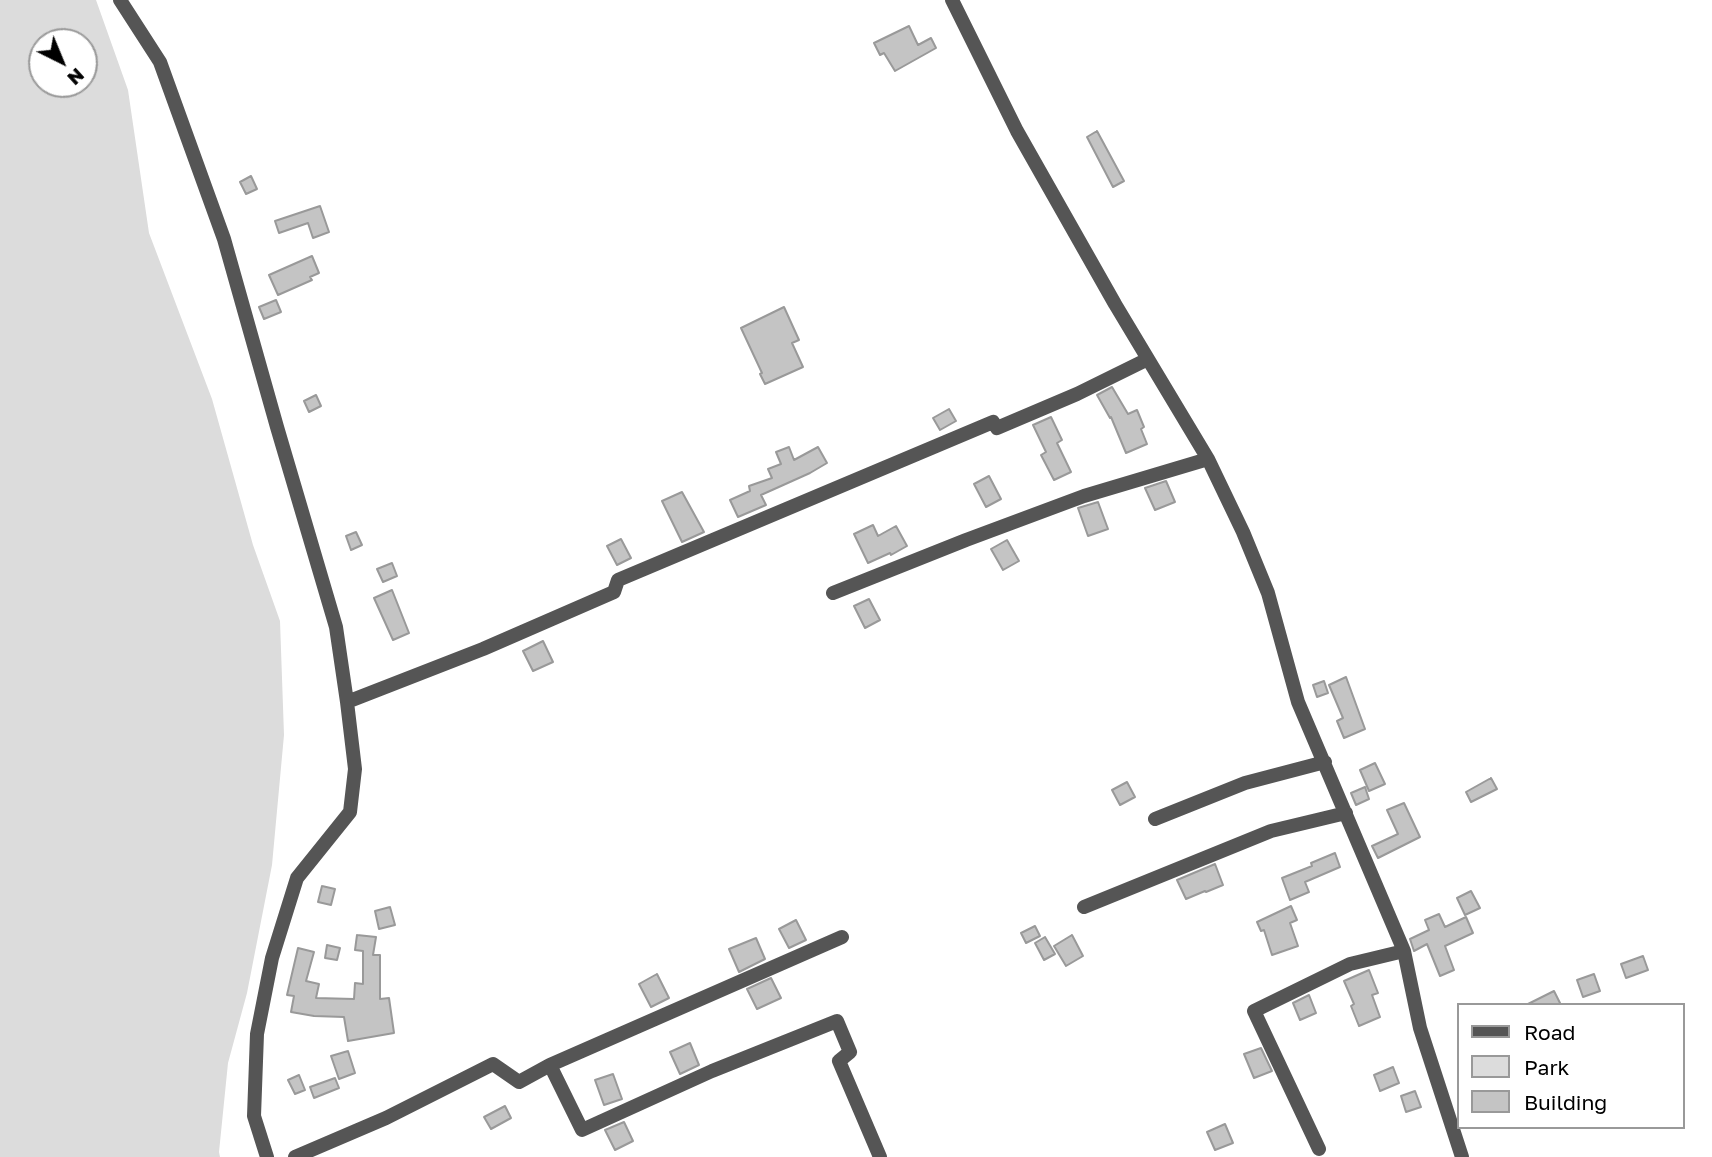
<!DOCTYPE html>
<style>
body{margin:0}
#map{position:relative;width:1712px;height:1157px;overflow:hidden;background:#fff;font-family:"Golos Text",sans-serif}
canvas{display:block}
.legend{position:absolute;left:1457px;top:1003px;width:228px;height:126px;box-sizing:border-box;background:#fff;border:2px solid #999;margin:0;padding:9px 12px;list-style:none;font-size:21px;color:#000}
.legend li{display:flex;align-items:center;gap:14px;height:35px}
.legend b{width:35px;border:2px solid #999}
.north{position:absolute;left:28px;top:28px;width:70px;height:70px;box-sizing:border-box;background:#fff;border:2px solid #999;border-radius:50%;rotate:137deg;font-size:19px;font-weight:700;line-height:28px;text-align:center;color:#000}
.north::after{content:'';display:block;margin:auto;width:24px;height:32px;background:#000;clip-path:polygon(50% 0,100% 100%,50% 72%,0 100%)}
</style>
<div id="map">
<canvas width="1712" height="1157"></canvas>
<ul class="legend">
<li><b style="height:9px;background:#555"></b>Road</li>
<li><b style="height:19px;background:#dcdcdc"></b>Park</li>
<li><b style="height:19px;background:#c4c4c4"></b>Building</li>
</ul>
<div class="north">N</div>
</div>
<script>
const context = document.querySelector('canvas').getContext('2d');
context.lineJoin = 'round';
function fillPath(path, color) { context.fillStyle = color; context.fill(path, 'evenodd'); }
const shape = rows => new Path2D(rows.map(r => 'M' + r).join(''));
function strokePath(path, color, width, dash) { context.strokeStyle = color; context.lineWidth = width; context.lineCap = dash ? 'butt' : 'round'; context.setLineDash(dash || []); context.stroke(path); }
fillPath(shape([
 [0,0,96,0,128,90,149,233,212,399,253,545,280,621,284,735,272,865,247,993,228,1063,219,1152,220,1157,0,1157],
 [42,42,84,42,84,84,42,84]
]), '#dcdcdc');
const building = shape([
 [909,26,918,45,931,38,936,48,895,71,884,53,880,55,874,43,909,26],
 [1097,131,1124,181,1113,187,1087,137,1097,131],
 [251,176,257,189,246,194,240,182,251,176],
 [320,206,329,232,313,238,308,223,279,233,275,221,320,206],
 [312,256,319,273,310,277,312,280,278,295,269,275,312,256],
 [276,300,281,312,264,319,259,307,276,300],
 [784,307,799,340,792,343,803,367,765,384,760,374,762,373,741,328,784,307],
 [1112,387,1128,414,1137,410,1144,427,1141,429,1147,444,1126,453,1111,417,1110,418,1097,395,1112,387],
 [316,395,321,406,309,412,304,401,316,395],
 [949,409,956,421,940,430,933,418,949,409],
 [1051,417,1062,440,1057,443,1071,472,1054,480,1041,455,1046,452,1033,425,1051,417],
 [789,447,794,460,818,447,827,463,810,473,761,495,766,505,738,517,730,500,750,491,749,486,772,478,768,469,781,464,776,452,789,447],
 [989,476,1001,499,986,507,974,484,989,476],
 [1166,481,1175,502,1155,510,1145,488,1166,481],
 [682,492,704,532,682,542,662,501,682,492],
 [1098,502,1108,529,1088,536,1078,508,1098,502],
 [873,525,878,536,896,526,907,546,891,555,890,553,868,563,854,534,873,525],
 [356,532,362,545,351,550,346,536,356,532],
 [621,539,631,558,617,565,607,546,621,539],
 [1007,540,1019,561,1003,570,991,549,1007,540],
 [392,563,397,576,383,582,377,569,392,563],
 [392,590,409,633,393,640,374,598,392,590],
 [869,599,880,620,865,628,854,606,869,599],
 [543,641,553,662,533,671,523,651,543,641],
 [1346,677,1365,729,1344,738,1337,721,1343,718,1329,685,1346,677],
 [1324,681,1328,693,1317,697,1313,685,1324,681],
 [1375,763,1385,784,1369,791,1360,770,1375,763],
 [1491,778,1497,789,1471,802,1466,792,1491,778],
 [1127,782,1135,797,1120,805,1112,790,1127,782],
 [1365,787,1369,799,1356,805,1351,793,1365,787],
 [1404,803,1420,837,1378,858,1372,846,1398,834,1387,810,1404,803],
 [1335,853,1340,867,1305,882,1309,892,1290,900,1282,878,1312,866,1311,863,1335,853],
 [1215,864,1223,885,1206,892,1205,891,1186,899,1177,880,1215,864],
 [322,886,335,889,331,905,318,902,322,886],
 [1471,891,1480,908,1465,915,1457,898,1471,891],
 [1291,906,1297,920,1290,923,1298,946,1272,955,1264,930,1261,931,1257,922,1291,906],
 [390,907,395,925,379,929,375,911,390,907],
 [1439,914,1445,927,1466,917,1473,933,1445,946,1454,970,1440,976,1427,944,1414,951,1410,939,1429,930,1425,920,1439,914],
 [796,920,806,940,789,948,779,929,796,920],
 [1035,926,1040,936,1026,943,1021,933,1035,926],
 [357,935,376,937,373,955,380,955,380,999,389,998,394,1033,348,1041,344,1017,314,1016,291,1012,294,996,287,995,298,948,314,952,306,981,319,984,316,998,354,999,355,983,363,984,363,951,355,950,357,935],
 [1072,935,1083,956,1066,966,1054,946,1072,935],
 [1045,937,1055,954,1044,960,1035,943,1045,937],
 [756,938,765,959,739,972,729,949,756,938],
 [327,945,340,948,337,960,325,958,327,945],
 [1643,956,1648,970,1626,978,1621,964,1643,956],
 [1369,970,1378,993,1372,995,1380,1017,1359,1026,1351,1006,1354,1004,1344,981,1369,970],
 [657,974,669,998,651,1007,639,984,657,974],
 [1594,974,1600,991,1583,997,1577,980,1594,974],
 [771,978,781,998,757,1009,747,989,771,978],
 [1554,991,1561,1005,1526,1005,1554,991],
 [1309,995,1316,1013,1300,1020,1293,1003,1309,995],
 [690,1043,699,1065,680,1074,670,1052,690,1043],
 [1261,1048,1272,1071,1254,1078,1244,1054,1261,1048],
 [348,1051,355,1073,339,1079,331,1056,348,1051],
 [1393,1067,1399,1083,1380,1091,1374,1075,1393,1067],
 [613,1074,622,1099,604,1105,595,1080,613,1074],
 [299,1075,305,1090,295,1094,288,1080,299,1075],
 [335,1078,339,1088,314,1098,310,1087,335,1078],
 [1415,1091,1421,1107,1406,1112,1401,1096,1415,1091],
 [505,1106,511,1118,491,1129,484,1117,505,1106],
 [624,1122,633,1141,615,1150,605,1130,624,1122],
 [1225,1124,1233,1143,1215,1150,1207,1132,1225,1124]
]);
fillPath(building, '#c4c4c4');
strokePath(building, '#999', 2);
strokePath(shape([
 [120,0,160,62,224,239,277,427,336,627,347,702,355,769,350,812,297,878,272,958,257,1034,254,1116,267,1157],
 [952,0,1017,131,1115,304,1208,459,1243,532,1268,593,1298,702,1404,951,1420,1028,1462,1157],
 [833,593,966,540,1084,496,1208,459],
 [347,702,483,649,614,592,618,580,993,422,997,428,1077,394,1148,359],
 [1155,819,1245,783,1325,762],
 [1084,907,1271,831,1346,813],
 [550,1065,582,1130,712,1071,837,1021,850,1052,839,1061,880,1157],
 [1319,1149,1254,1011,1350,964,1404,951],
 [295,1157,386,1118,493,1064,519,1082,550,1065,842,937]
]), '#555', 14);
</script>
